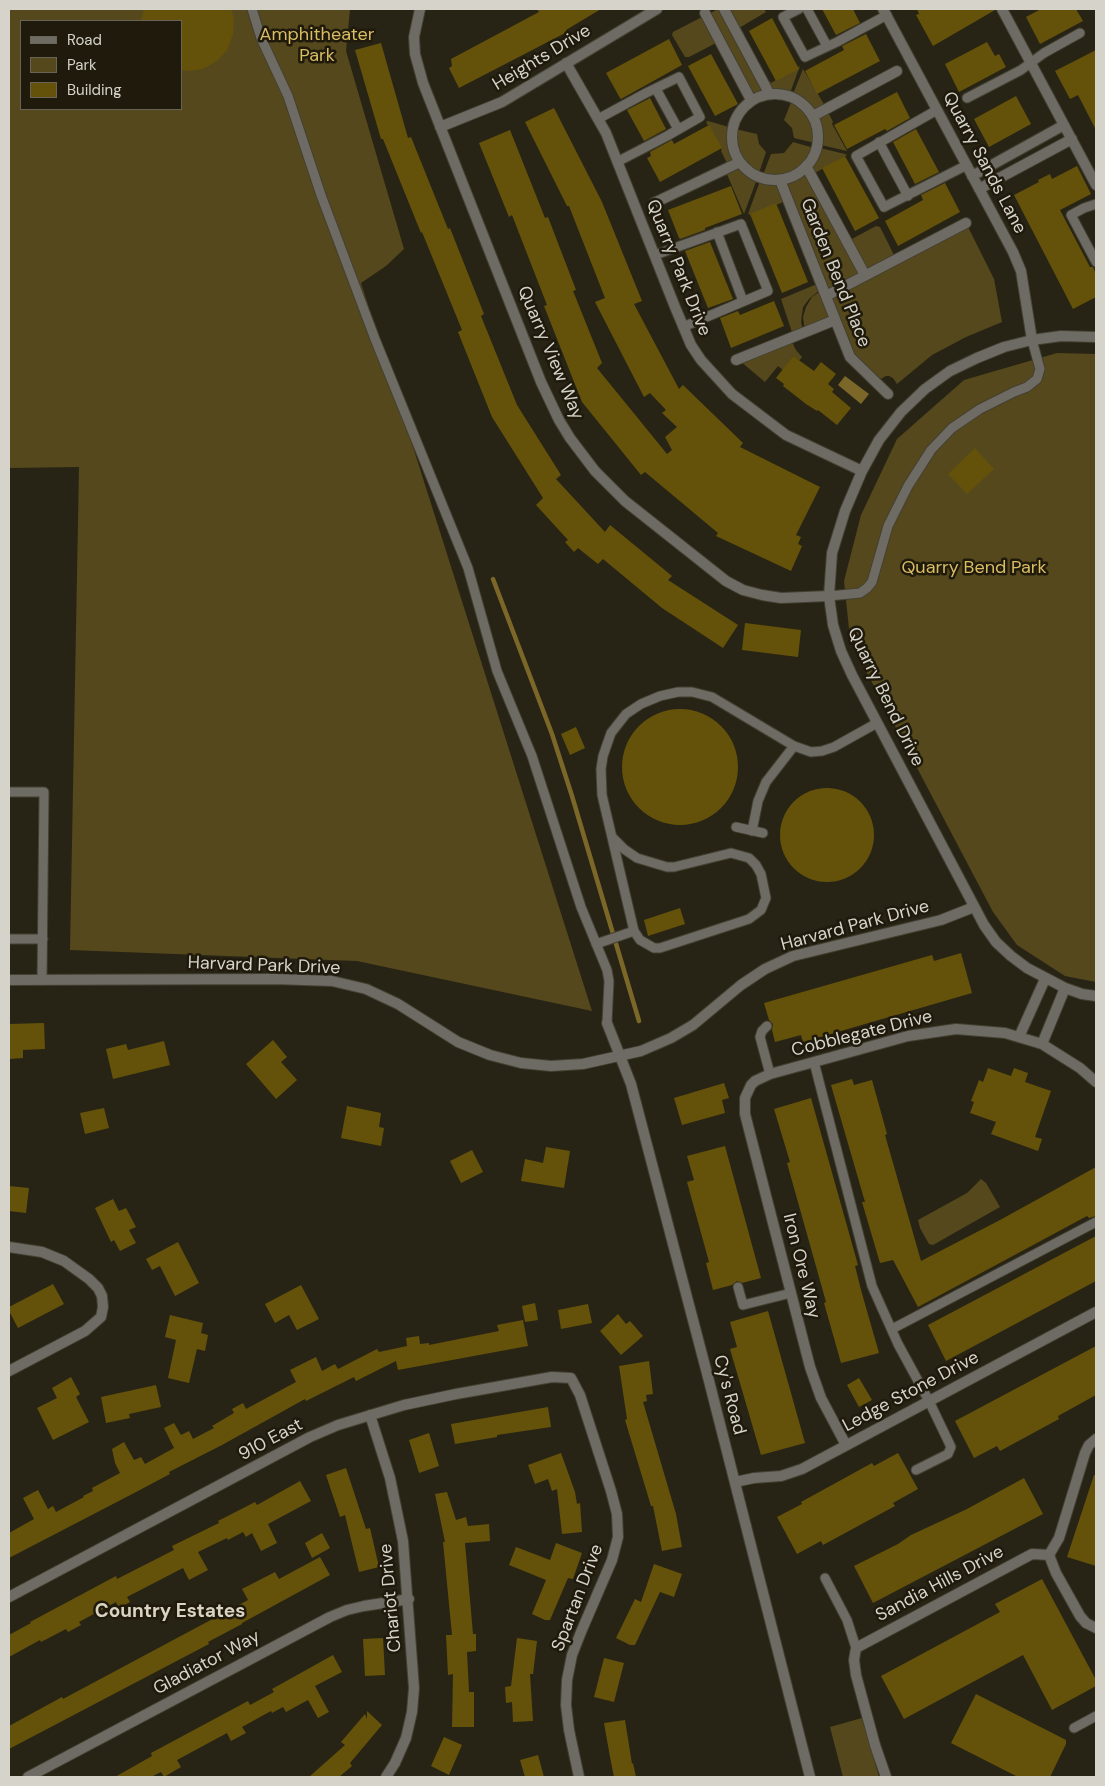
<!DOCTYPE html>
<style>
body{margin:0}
#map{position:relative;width:1105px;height:1786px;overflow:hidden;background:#282415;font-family:"DM Sans",sans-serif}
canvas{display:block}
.frame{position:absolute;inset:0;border:10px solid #d6d4ca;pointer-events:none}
.legend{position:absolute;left:20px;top:20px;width:162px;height:90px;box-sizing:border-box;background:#1f1a0c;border:1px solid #686458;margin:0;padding:6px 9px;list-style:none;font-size:15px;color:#d6d4ca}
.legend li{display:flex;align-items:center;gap:10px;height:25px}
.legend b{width:25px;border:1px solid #686458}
</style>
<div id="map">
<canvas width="1105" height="1786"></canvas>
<div class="frame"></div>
<ul class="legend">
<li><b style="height:6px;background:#6d6b64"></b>Road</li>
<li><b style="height:14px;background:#55481c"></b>Park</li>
<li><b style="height:14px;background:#64520a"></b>Building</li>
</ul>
</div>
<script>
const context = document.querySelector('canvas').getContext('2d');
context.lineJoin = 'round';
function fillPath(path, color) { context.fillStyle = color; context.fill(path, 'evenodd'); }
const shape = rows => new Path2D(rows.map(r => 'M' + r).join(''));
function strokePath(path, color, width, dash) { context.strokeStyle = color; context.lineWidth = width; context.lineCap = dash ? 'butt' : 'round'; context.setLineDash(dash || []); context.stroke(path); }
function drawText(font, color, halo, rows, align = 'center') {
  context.font = font + ' "DM Sans",sans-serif'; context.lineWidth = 5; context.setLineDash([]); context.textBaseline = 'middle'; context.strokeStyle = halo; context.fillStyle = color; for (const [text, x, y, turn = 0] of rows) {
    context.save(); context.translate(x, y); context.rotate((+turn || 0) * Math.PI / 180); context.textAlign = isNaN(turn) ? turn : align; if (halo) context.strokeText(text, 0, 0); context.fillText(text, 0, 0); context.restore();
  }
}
fillPath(shape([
 [9,9,350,9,346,51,404,249,386,266,361,283,592,1011,357,961,70,950,79,467,9,468],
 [21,21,181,21,181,109,21,109],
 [718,9,722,9,766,91,751,97,707,15],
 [726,9,764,9,766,12,739,28],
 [704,16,716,43,689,57,685,57,672,35,673,32],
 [800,66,790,93,779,90,769,91,766,84,770,81,771,83],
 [803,69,825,106,815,112,806,101,793,94],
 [792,100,806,110,810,117,814,125,815,143,794,138,792,128,784,120],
 [828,112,833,122,832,124,847,151,821,145,821,133,817,117],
 [708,121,729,127,729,146,736,161,728,165,721,151,722,150,706,122],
 [735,129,757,134,759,144,766,152,759,173,747,165,738,153,735,137],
 [793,142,814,148,806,162,801,168,786,175,771,177,763,175,771,154,784,153],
 [820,148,845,154,847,155,813,174,809,168,815,160],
 [739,166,747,174,757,179,744,214,726,172],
 [807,170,861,273,829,292,782,182,796,178],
 [760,181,779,183,786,201,751,215,748,214],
 [967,225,994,279,1002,322,966,337,932,355,897,384,893,378,889,376,886,376,877,381,855,361,831,295],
 [876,226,880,227,894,255,868,272,850,240],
 [817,284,821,289,809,299,803,307,801,322,803,331,792,332,781,299],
 [822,290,832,317,805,331,803,317,806,307,812,297],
 [791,340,796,350,802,357,799,361,793,356,783,370,778,366,765,382,740,361],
 [1057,353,1096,354,1096,982,1065,976,1017,945,993,912,857,654,849,629,844,581,861,515,897,439,964,380],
 [981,1179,986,1183,1000,1207,933,1245,929,1244,920,1228,918,1220,967,1193],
 [862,1718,879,1777,843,1777,830,1727]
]), '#55481c');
fillPath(shape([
 [845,376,869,394,861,404,838,385]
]), '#7b6828');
strokePath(shape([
 [493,579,552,734,572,796,639,1021]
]), '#7b6828', 4.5);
fillPath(shape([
 [144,9,231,9,234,19,233,35,227,50,217,61,203,69,187,71,181,70,181,21,141,21],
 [537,9,601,9,566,30,567,32,459,88,449,68,452,66,451,59,539,12],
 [822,9,853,9,860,23,836,35],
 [917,9,995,9,995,10,933,46,916,15,919,14],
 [1041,9,1076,9,1083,21,1040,44,1026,17],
 [772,18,799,69,776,81,749,31],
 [866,34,880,61,817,94,805,71,844,50,842,46],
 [669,39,682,65,621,99,620,98,606,73],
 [987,42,995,56,999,54,1006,67,959,92,945,64],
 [381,43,408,138,411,137,448,229,450,228,484,314,481,316,517,405,561,475,556,479,605,532,610,525,672,576,668,580,738,625,723,648,662,608,603,559,598,564,578,548,574,552,565,542,568,540,536,505,543,498,492,417,458,332,462,330,422,232,421,233,383,139,381,139,355,50],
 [1096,50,1096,130,1078,95,1070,99,1055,71],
 [711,54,738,104,715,116,688,66],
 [897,92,910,118,887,131,885,129,847,149,834,125],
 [1016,96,1031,124,989,147,974,119],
 [650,98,666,129,644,141,627,110],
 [554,108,602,202,642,301,634,304,679,389,683,385,743,443,740,447,820,487,796,535,801,537,798,544,802,546,791,571,716,536,718,533,645,472,641,475,582,402,544,306,547,305,512,215,509,217,479,143,510,130,545,218,548,217,576,290,573,291,602,363,597,368,667,454,672,450,665,437,677,427,662,413,666,410,650,393,644,397,595,302,605,298,569,206,567,206,525,122],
 [709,125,722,148,660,182,647,158,651,156,650,152,672,140,674,144],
 [916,129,939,172,915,184,893,142],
 [845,156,879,218,855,231,822,168],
 [1077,166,1091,194,1060,210,1090,267,1093,267,1096,274,1096,297,1073,309,1014,195,1039,182,1038,180,1050,174,1052,179],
 [945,183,960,212,898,246,885,221,923,200,921,195],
 [731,186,742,214,705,228,705,230,680,239,679,238,668,210],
 [776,203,808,282,782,293,750,214],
 [710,242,733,299,708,308,685,251],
 [774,301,784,326,731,348,720,318,738,311,740,315],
 [793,356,814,371,821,362,836,374,828,384,834,389,832,392,851,408,837,425,818,410,817,411,806,404,783,386,784,384,776,378],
 [975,448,994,469,967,494,948,474],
 [745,623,801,630,798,657,742,650],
 '622 767a58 58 0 1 1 116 0a58 58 0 1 1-116 0Z',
 [576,727,585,748,570,755,561,734],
 '780 835a47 47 0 1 1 94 0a47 47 0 1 1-94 0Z',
 [680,908,685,924,648,936,644,920],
 [961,953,972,993,803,1042,801,1035,775,1042,772,1030,773,1024,769,1020,764,1003,932,955,934,961],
 [44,1023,45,1049,23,1050,23,1058,9,1059,9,1024],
 [273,1040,287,1057,281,1062,297,1080,276,1099,246,1064],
 [164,1041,170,1065,113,1079,106,1049,126,1044,128,1050],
 [988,1068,1011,1076,1014,1068,1028,1073,1025,1082,1051,1091,1035,1137,1042,1139,1038,1151,991,1134,996,1122,970,1113,974,1102,971,1101,979,1080,983,1082],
 [852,1079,854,1085,872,1080,887,1134,885,1135,921,1261,1000,1220,1096,1167,1096,1216,1089,1218,1087,1216,918,1307,893,1260,880,1263,862,1202,865,1202,831,1085],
 [724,1083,729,1098,722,1100,725,1113,682,1125,674,1098],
 [811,1098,858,1265,855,1266,861,1290,879,1353,841,1363,824,1303,826,1302,787,1163,790,1162,774,1109],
 [347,1106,381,1113,379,1127,384,1128,381,1146,341,1138],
 [104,1108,109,1128,85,1134,80,1113],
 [725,1146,761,1278,742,1283,737,1281,732,1285,713,1290,706,1263,709,1262,687,1182,694,1180,687,1156],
 [546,1147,570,1151,564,1188,521,1181,525,1159,543,1163],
 [472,1150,483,1172,461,1183,450,1161],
 [9,1186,29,1188,26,1213,9,1211],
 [113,1199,119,1211,126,1208,136,1227,129,1230,136,1243,120,1251,114,1240,111,1242,95,1208],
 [1096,1236,1096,1281,946,1361,928,1325],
 [178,1242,199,1283,175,1296,160,1266,152,1270,146,1259],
 [53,1284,64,1304,18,1328,9,1311,9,1307],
 [301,1285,319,1319,297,1330,289,1315,275,1323,265,1304],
 [535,1303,538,1320,525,1322,522,1306],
 [588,1304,592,1323,561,1329,558,1310],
 [768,1311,805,1443,761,1455,730,1349,737,1347,730,1322],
 [618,1314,626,1324,630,1321,643,1336,621,1355,600,1331],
 [170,1315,203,1323,201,1333,208,1335,205,1351,197,1349,189,1383,168,1378,176,1340,165,1337],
 [523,1320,528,1346,398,1370,396,1361,356,1381,354,1377,306,1401,305,1399,222,1445,169,1472,170,1474,138,1491,9,1558,9,1533,34,1519,23,1498,38,1490,48,1509,53,1506,56,1512,84,1497,83,1496,93,1491,92,1488,120,1473,115,1463,112,1449,124,1442,134,1460,141,1457,145,1464,174,1448,164,1428,174,1423,181,1435,189,1431,193,1439,214,1428,212,1426,234,1413,232,1409,243,1403,246,1409,296,1382,290,1370,316,1357,322,1371,335,1364,338,1369,377,1349,379,1352,407,1346,406,1338,419,1336,420,1344,429,1343,429,1345,499,1331,497,1325],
 [1096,1346,1096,1395,1058,1416,1059,1419,1000,1451,997,1446,974,1458,955,1421],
 [649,1361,653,1394,646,1395,647,1401,643,1402,676,1514,682,1547,662,1551,653,1506,651,1506,625,1420,627,1419,619,1366],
 [71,1377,80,1394,76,1397,89,1422,53,1440,37,1408,57,1398,52,1388],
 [859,1378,872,1400,859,1407,847,1385],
 [156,1385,161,1407,129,1414,130,1418,106,1423,101,1397],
 [548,1407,551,1427,497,1435,497,1437,455,1444,451,1424],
 [429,1433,439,1466,419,1473,409,1440],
 [561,1453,575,1492,577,1504,580,1503,582,1532,562,1534,557,1489,552,1491,548,1479,535,1484,528,1465],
 [898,1453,918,1489,893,1503,895,1506,823,1545,821,1541,797,1554,777,1517,802,1504,801,1502,872,1463,874,1466],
 [346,1468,366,1529,370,1528,379,1567,359,1572,345,1515,340,1517,326,1475],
 [1094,1475,1096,1475,1096,1566,1067,1557],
 [1024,1478,1043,1514,873,1603,854,1566,898,1544,911,1535,967,1509],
 [300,1481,311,1501,268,1524,277,1543,261,1551,252,1533,246,1537,243,1532,228,1540,227,1538,198,1552,208,1570,189,1580,183,1568,127,1597,130,1602,119,1608,116,1602,79,1622,81,1625,68,1632,66,1629,41,1642,40,1640,9,1657,9,1635,31,1623,30,1622,116,1576,117,1579,174,1550,172,1546,219,1523,218,1521,255,1502,257,1505],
 [447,1492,456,1520,466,1517,468,1526,489,1524,490,1541,465,1543,473,1634,476,1634,476,1651,467,1652,469,1692,474,1692,474,1727,452,1727,453,1674,448,1675,446,1635,452,1635,443,1542,445,1542,435,1494],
 [322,1533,330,1548,312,1558,305,1543],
 [556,1543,582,1553,573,1579,568,1578,550,1620,545,1620,532,1614,546,1580,509,1565,516,1547,550,1560],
 [320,1557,330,1575,242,1623,242,1624,208,1642,209,1644,9,1749,9,1726,62,1697,63,1699,248,1600,242,1589,275,1572,279,1579],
 [654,1564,682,1574,674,1597,660,1592,635,1645,630,1645,616,1638,635,1599,641,1602],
 [1042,1579,1096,1680,1096,1686,1052,1710,1023,1655,904,1719,881,1676,1000,1612,995,1604],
 [383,1638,385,1675,365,1676,363,1639],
 [517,1638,537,1641,533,1674,530,1674,533,1721,513,1722,512,1702,506,1703,505,1687,511,1686],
 [333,1655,342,1672,315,1686,329,1712,318,1718,308,1700,286,1712,283,1707,272,1713,271,1711,242,1727,246,1733,231,1741,227,1733,177,1760,181,1767,164,1777,161,1772,151,1777,115,1777,152,1756,151,1753,248,1701,250,1705,274,1692,272,1689],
 [604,1658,624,1663,614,1702,594,1697],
 [976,1694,1066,1740,1066,1744,1050,1777,1018,1777,951,1743],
 [367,1711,382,1725,350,1763,352,1766,339,1777,309,1777,345,1745,341,1742,365,1714,367,1719],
 [625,1720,632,1764,633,1763,636,1777,614,1777,610,1757,604,1723],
 [444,1737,462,1745,449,1775,431,1766],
 [538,1755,544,1777,525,1777,520,1760]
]), '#64520a');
const service = shape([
 [252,9,261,38,288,96,321,195,375,339,468,568,497,671,532,756,581,907,607,970,609,981,607,1023],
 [799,9,783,17,805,57,837,42,887,15],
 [807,9,827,46],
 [656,89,678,129],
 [967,98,1021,70,1044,53,1080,33],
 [937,110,856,156,884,207,967,165],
 [598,119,646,93,679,77,700,117,667,136,617,162],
 [879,142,908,196],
 [1096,204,1084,208,1071,215,1096,262],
 [717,232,743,301],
 [655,255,741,224,768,291,683,327],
 [829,596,860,593,867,588,872,582,888,526,908,486,931,450,952,428,980,409,1014,392,1027,387,1037,379,1040,369,1032,340],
 [9,792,44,792,42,980],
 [736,827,763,833],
 [752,831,758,801,766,782,794,746],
 [612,837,624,849,637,858,667,867,674,867,731,853,749,858,756,865,761,874,766,898,761,910,749,919,660,948,654,948,640,940,634,931,602,795,601,769,603,756,611,733,626,714,641,704,660,696,678,692,692,692,712,697,794,746,811,752,822,751,834,747,877,723],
 [9,939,43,939],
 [596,944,634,931],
 [767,1026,762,1031,760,1037,770,1074],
 [814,1062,872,1286,898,1344,929,1401,951,1447,948,1454,916,1470],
 [738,1287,743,1305,791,1293],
 [892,1329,1096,1222],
 [825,1578,847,1620,856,1648],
 [1074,1728,1096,1716]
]);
const pedestrian = shape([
 [724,9,769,93],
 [705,13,751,100],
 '732 137a43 43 0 1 1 86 0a43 43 0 1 1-86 0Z',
 [813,116,897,71],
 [806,166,865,275],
 [780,180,850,357,888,394],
 [654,203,740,162],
 [826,296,966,223],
 [736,360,835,320]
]);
const minor = shape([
 [420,9,414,37,415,54,423,83,541,382,559,420,570,438,595,471,625,501,726,581,743,590,762,595,781,598,829,596],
 [883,9,1013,252,1021,271,1032,340],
 [1002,9,1096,185],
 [566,63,606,133,675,307,691,345,701,360,732,394,786,435,862,471],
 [440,127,502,102,657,9],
 [972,176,1064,125],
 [979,189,1072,139],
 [1096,337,1061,336,1032,340,1004,347,977,358,950,371,925,389,901,412,879,440,862,471,845,511,832,553,829,596,833,625,841,651,852,675,984,925,996,942,1011,956,1027,968,1065,988,1082,994,1096,996],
 [9,980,275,979,332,981,366,989,398,1004,458,1042,490,1055,521,1063,551,1066,583,1064,641,1051,671,1038,693,1025,741,985,765,969,793,956,941,920,974,907],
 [607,1023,631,1084,709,1381,810,1777],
 [1019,1037,1045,979],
 [1042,1044,1065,988],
 [9,1247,42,1252,64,1261,89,1279,98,1288,102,1296,103,1307,101,1317,85,1331,9,1371],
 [370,1415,390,1478,403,1541,414,1688,412,1712,406,1738,395,1763,386,1777],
 [846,1445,821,1398,810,1367,745,1114,745,1098,751,1085,755,1081,770,1074,814,1062,908,1036,956,1029,1005,1033,1042,1044,1080,1068,1096,1082],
 [735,1482,754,1478,781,1476,802,1469,1096,1312],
 [1049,1555,1056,1573,1080,1616,1086,1623,1096,1628],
 [9,1597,310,1437,338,1425,404,1405,456,1394,552,1377,571,1378,580,1395,611,1491,617,1514,618,1537,612,1560,581,1632,572,1655,567,1680,566,1705,569,1730,579,1777],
 [28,1777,330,1617,347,1610,364,1606,409,1599],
 [886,1777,875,1745,856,1675,854,1660,856,1648,1032,1554,1049,1555,1059,1538,1085,1453,1089,1445,1096,1439]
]);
strokePath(service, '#444032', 11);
strokePath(pedestrian, '#444032', 12);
strokePath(minor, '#444032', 12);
strokePath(service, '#6d6b64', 9);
strokePath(pedestrian, '#6d6b64', 10);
strokePath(minor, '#6d6b64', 10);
drawText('18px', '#dabe63', '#1f1a0c', [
 ["Amphitheater",317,35],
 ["Park",317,56],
 ["Quarry Bend Park",974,568]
]);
drawText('18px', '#d6d4ca', '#1f1a0c', [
 ["Heights Drive",542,58,-31],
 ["Quarry Sands Lane",984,163,62],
 ["Quarry Park Drive",678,268,68],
 ["Garden Bend Place",835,273,68],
 ["Quarry View Way",550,353,67],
 ["Quarry Bend Drive",885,697,64],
 ["Harvard Park Drive",855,926,-15],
 ["Harvard Park Drive",264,966,2],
 ["Cobblegate Drive",862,1034,-14],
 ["Iron Ore Way",801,1266,76],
 ["Ledge Stone Drive",911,1392,-28],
 ["Cy's Road",729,1395,75],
 ["910 East",271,1440,-28],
 ["Sandia Hills Drive",940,1584,-28],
 ["Chariot Drive",391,1598,-95],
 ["Spartan Drive",578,1598,-69],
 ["Gladiator Way",207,1663,-28]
]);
drawText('bold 19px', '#d9d3c1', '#1f1a0c', [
 ["Country Estates",170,1612]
]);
</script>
